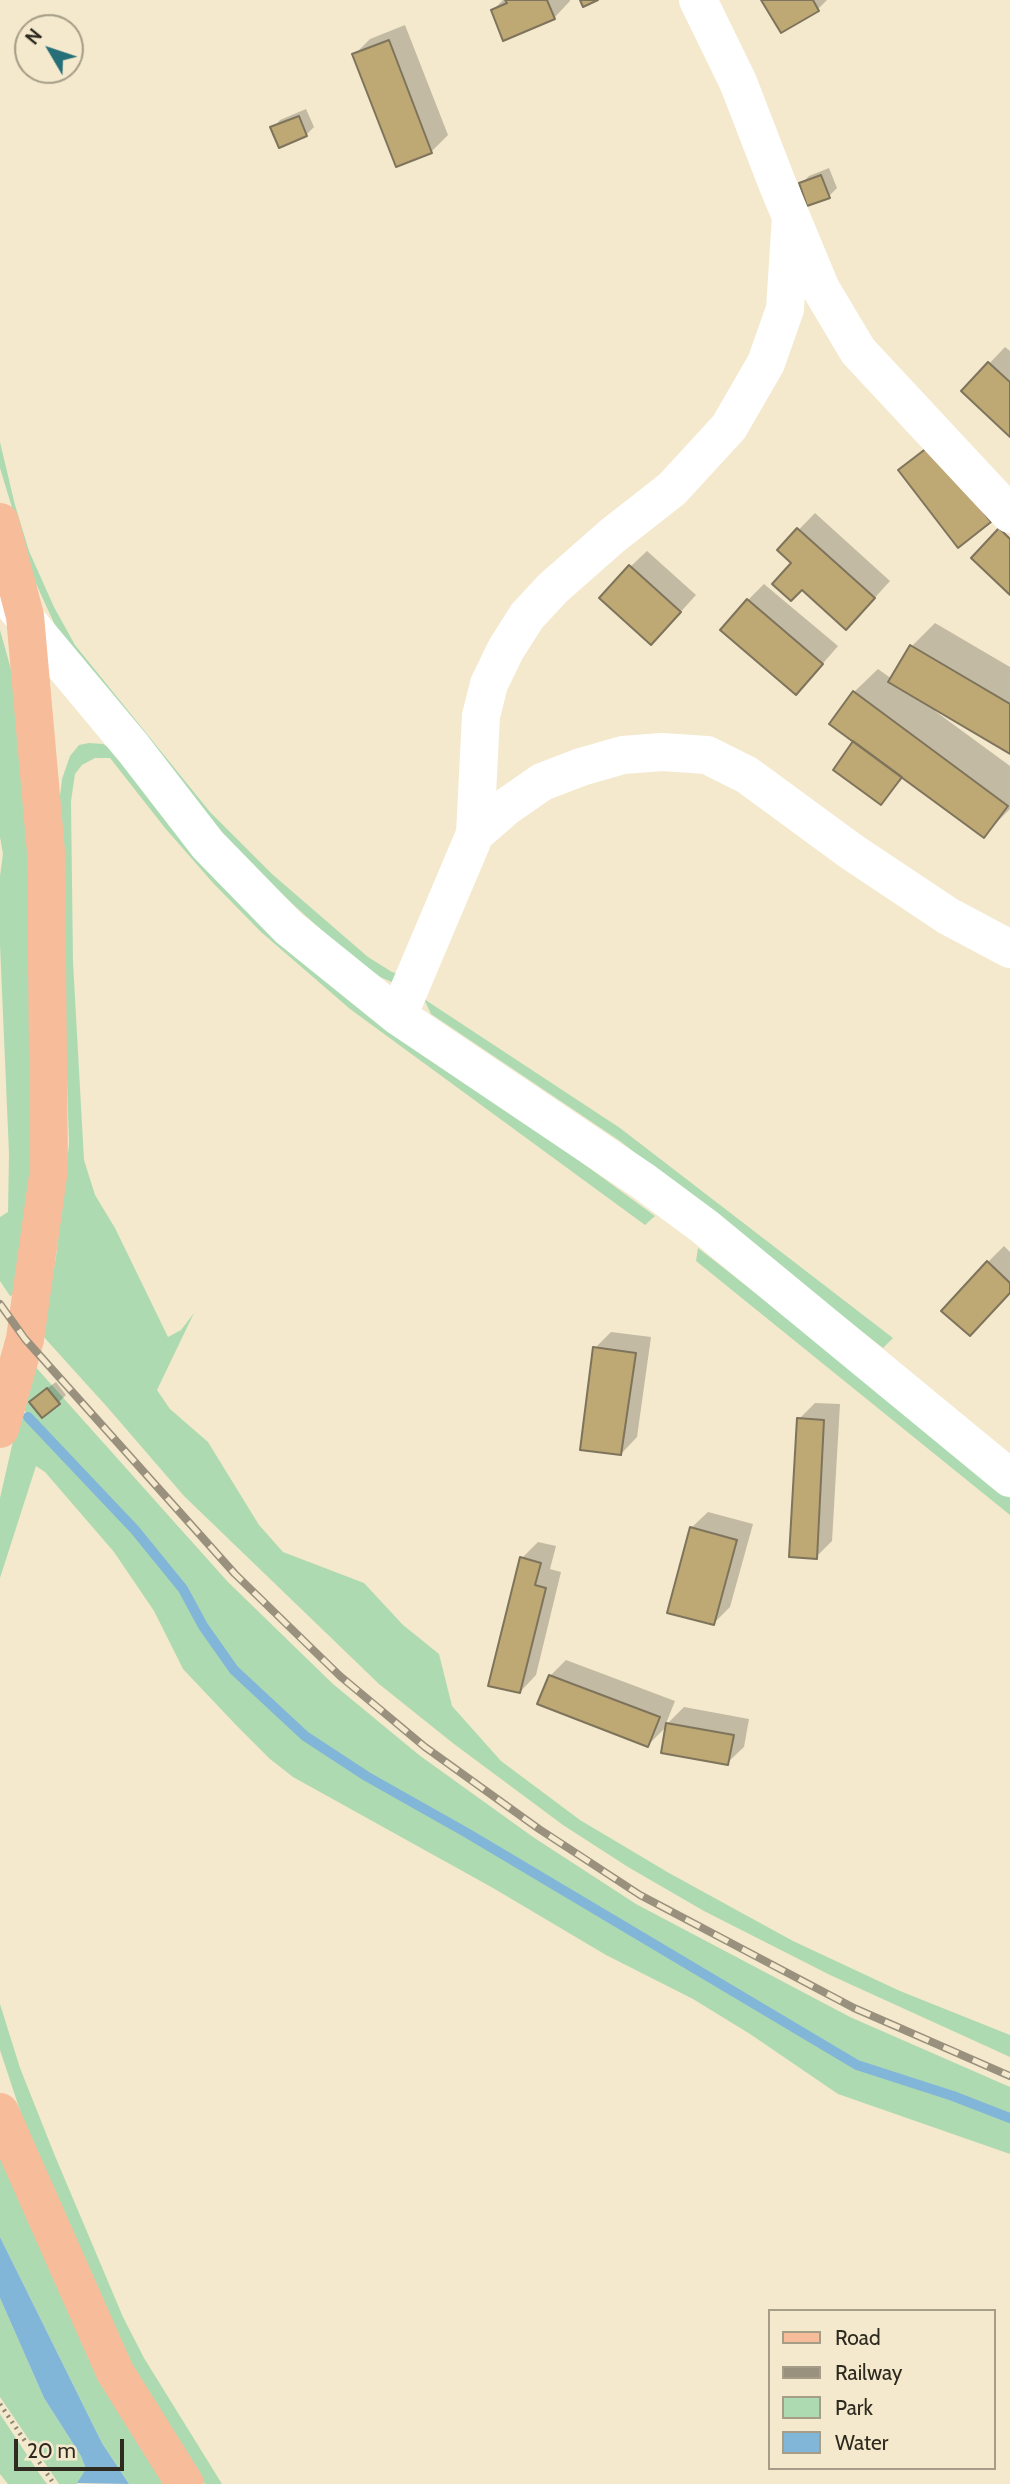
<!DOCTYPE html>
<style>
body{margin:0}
#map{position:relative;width:1010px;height:2484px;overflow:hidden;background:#f4e9cd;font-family:Cabin,sans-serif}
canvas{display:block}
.legend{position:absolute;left:768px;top:2309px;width:228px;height:161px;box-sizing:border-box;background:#f4e9cd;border:2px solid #a59d87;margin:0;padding:9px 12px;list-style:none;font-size:21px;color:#2e2a1f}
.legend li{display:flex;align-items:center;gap:14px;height:35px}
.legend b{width:35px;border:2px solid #a59d87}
.north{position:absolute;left:14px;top:14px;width:70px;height:70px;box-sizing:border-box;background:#f4e9cd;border:2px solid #a59d87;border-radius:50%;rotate:309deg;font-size:19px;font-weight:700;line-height:28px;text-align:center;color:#2e2a1f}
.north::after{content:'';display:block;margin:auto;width:24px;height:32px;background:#266f79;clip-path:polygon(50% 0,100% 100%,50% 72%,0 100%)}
.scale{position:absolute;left:14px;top:2439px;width:110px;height:32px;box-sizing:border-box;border:4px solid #2e2a1f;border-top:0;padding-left:9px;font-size:21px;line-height:24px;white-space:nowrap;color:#2e2a1f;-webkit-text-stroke:5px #f4e9cd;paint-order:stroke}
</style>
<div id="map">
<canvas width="1010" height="2484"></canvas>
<ul class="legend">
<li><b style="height:9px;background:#f7bc9a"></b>Road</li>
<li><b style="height:9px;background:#99917d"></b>Railway</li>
<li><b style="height:19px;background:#aedab2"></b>Park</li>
<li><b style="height:19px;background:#81b6d8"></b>Water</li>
</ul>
<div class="north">N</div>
<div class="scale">20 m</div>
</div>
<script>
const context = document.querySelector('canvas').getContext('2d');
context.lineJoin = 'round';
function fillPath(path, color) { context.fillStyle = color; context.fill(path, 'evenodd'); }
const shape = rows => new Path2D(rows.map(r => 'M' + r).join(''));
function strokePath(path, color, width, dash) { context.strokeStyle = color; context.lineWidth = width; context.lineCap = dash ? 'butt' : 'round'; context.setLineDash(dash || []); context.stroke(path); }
fillPath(shape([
 [0,442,15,505,29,551,54,607,75,645,210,812,272,874,368,957,392,972,402,975,394,983,380,977,346,952,258,873,208,822,64,645,33,577,0,468],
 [0,630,12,673,27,770,33,1137,20,1293,10,1296,0,1281,0,1217,8,1212,9,1154,0,945,0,876,3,854,0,837],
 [89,743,103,744,115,751,514,1113,655,1216,645,1225,350,1009,261,932,213,883,165,828,110,758,95,758,82,765,75,774,71,801,73,962,84,1160,95,1195,115,1228,168,1337,181,1330,194,1313,157,1390,170,1409,208,1442,259,1525,283,1552,364,1583,403,1625,439,1654,452,1706,501,1761,580,1820,669,1873,793,1941,900,1991,1010,2035,1010,2057,830,1975,704,1911,628,1867,563,1825,454,1744,379,1684,184,1496,108,1408,42,1335,56,1257,69,1144,59,826,60,796,62,779,70,756,79,745],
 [424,999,620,1128,893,1338,883,1348,620,1141,431,1014],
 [698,1248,872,1384,1010,1498,1010,1515,696,1261],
 [33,1364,227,1581,333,1684,419,1755,533,1837,636,1904,850,2017,1010,2087,1010,2117,857,2064,467,1831,367,1775,306,1735,235,1669,205,1626,185,1588,136,1529,22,1408],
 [19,1415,28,1419,133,1531,182,1590,202,1627,233,1671,304,1738,365,1777,466,1834,857,2067,952,2098,1010,2120,1010,2154,838,2094,750,2034,693,1999,606,1955,493,1888,293,1777,270,1759,235,1724,183,1669,154,1611,114,1552,45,1472,36,1466,0,1578,0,1498],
 [0,2004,20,2068,55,2156,123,2317,144,2358,222,2484,205,2484,127,2358,31,2144,0,2050],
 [0,2148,164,2484,129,2484,102,2443,0,2237],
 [0,2298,44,2398,81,2456,86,2469,77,2484,80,2484,59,2484,0,2397],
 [0,2414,39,2473,47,2484,8,2484,0,2474]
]), '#aedab2');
fillPath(shape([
 [0,2237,102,2443,129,2484,77,2483,86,2469,81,2456,44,2398,0,2298]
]), '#81b6d8');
fillPath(shape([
 [503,0,570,0,570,1,554,18,493,10],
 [763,0,827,0,818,9],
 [405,25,448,135,431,152,354,55,370,39],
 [306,109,314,127,306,135,273,128,280,120],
 [829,168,837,188,829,196,801,184,809,176],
 [1005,347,1010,351,1010,434,963,391],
 [815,513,890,581,862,612,793,563,779,550],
 [647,551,696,595,667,627,630,567],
 [764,584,838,646,812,676,748,600],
 [935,623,1010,667,1010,752,936,709,935,711,1010,766,1010,809,984,835,904,777,881,803,856,741,854,692,878,669,892,679,912,646],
 [1004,1246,1010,1252,1010,1291,988,1262],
 [611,1332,651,1337,637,1437,621,1454,595,1348],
 [56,1382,66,1395,58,1403,39,1394],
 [815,1403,840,1404,832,1541,816,1557,799,1419],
 [708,1512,753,1524,730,1607,714,1623,691,1528],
 [538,1542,556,1546,550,1569,561,1572,536,1675,520,1692,522,1558],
 [566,1660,675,1701,665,1726,684,1707,749,1719,744,1747,727,1763,668,1725,648,1745,550,1676]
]), '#0003');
strokePath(shape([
 [28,1417,135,1530,183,1589,203,1626,234,1670,305,1736,366,1776,467,1833,857,2065,953,2096,1010,2118]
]), '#81b6d8', 10);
const building = shape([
 [505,0,547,0,555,19,503,41,491,10,507,3,505,0],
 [580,0,598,0,583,7,580,0],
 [761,0,813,0,819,11,781,33,761,0],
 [389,40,432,153,396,167,352,54,389,40],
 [299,116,307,136,279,148,270,127,299,116],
 [821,175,830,198,807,206,799,183,821,175],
 [988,362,1010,382,1010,437,961,391,988,362],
 [932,444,991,522,958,548,898,470,932,444],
 [797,528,875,598,846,630,802,590,791,601,772,584,791,563,777,550,797,528],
 [999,528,1010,539,1010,595,971,558,999,528],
 [629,565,681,612,651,645,599,598,629,565],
 [747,599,823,664,796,695,720,630,747,599],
 [910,645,1010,704,1010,754,888,682,910,645],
 [853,691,1008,806,984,838,829,724,853,691],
 [853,741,902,777,881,805,833,770,853,741],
 [987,1261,1010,1283,1010,1293,970,1336,941,1311,987,1261],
 [593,1347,636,1353,621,1455,580,1450,593,1347],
 [47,1388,60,1404,42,1418,29,1402,47,1388],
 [797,1418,824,1420,817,1559,789,1557,797,1418],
 [690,1527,737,1540,714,1625,667,1613,690,1527],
 [520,1557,541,1563,535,1585,546,1588,520,1693,488,1686,520,1557],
 [549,1675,660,1717,648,1747,537,1704,549,1675],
 [666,1723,734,1735,728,1765,661,1753,666,1723]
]);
fillPath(building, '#bea873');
strokePath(building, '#7e745c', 2);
strokePath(shape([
 [0,2404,54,2484]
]), '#8c8572', 4.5, [2, 5]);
strokePath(shape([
 [698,0,738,82,777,183,821,289,858,351,1010,514],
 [12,603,133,748,208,845,289,928,398,1016,643,1181,705,1227,1010,1478],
 [475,834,506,807,542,782,581,767,623,755,662,752,707,755,747,775,852,852,948,916,1010,949],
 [398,1016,475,834,481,716,489,684,506,649,527,616,553,588,612,536,672,489,729,427,766,363,785,309,791,217]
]), '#fff', 38);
strokePath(shape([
 [0,522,25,616,46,852,49,1169,25,1339,0,1429],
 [0,2112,115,2372,185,2484]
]), '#f7bc9a', 38);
const rail = shape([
 [0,1304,25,1339,235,1574,340,1676,425,1747,539,1829,640,1895,854,2008,1010,2076]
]);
strokePath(rail, '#99917d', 8);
strokePath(rail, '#f4e9cd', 5, [16]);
</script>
